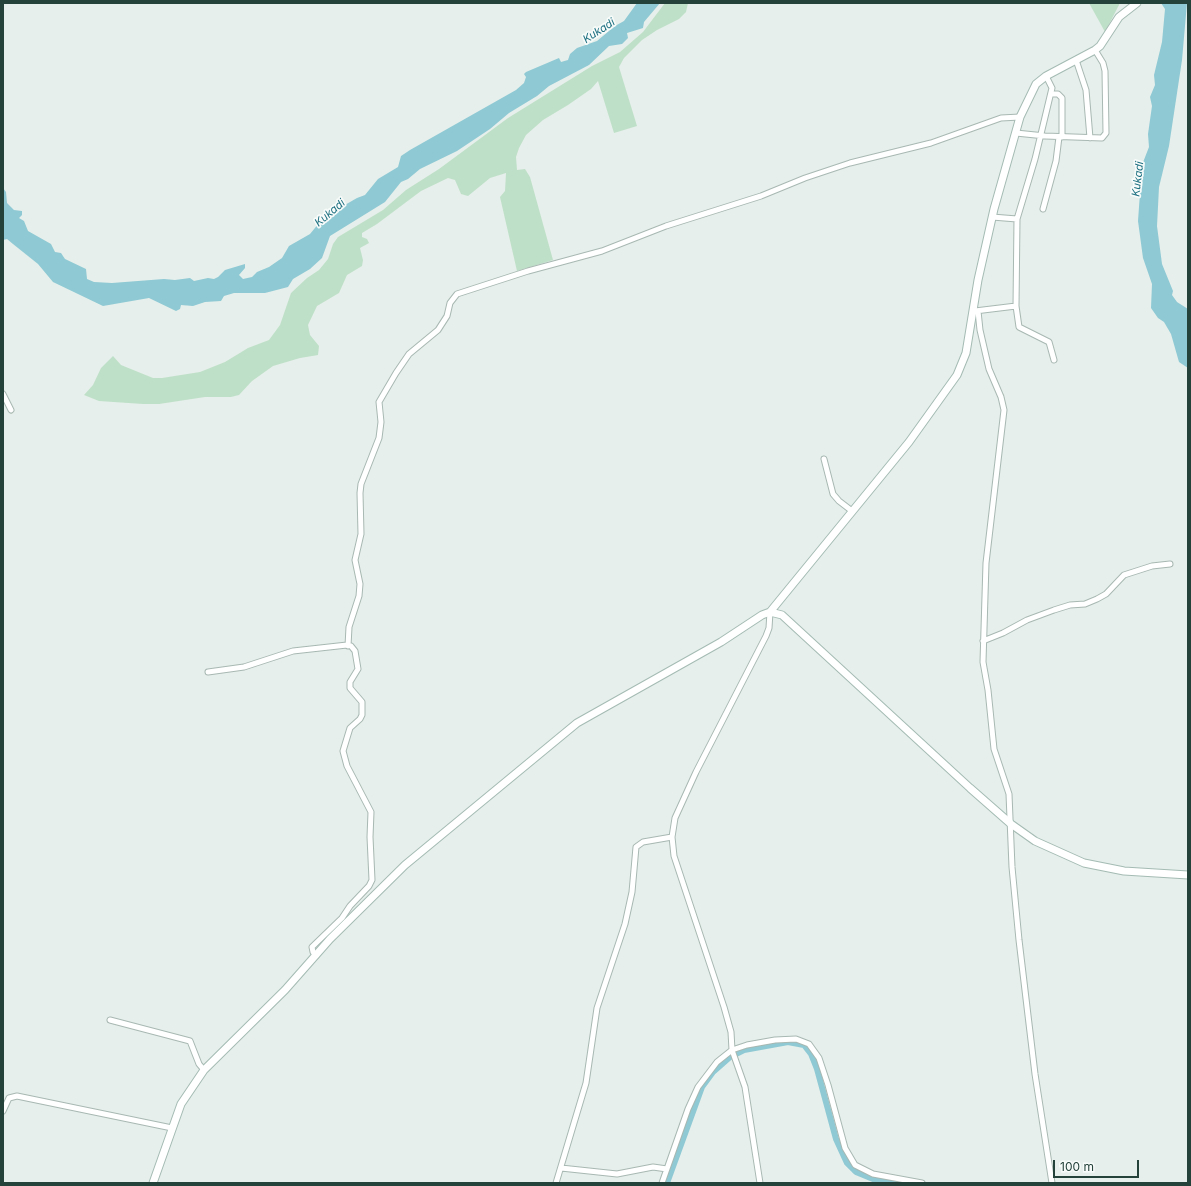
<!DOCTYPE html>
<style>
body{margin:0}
#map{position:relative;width:1191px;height:1186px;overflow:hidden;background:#e6efeb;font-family:Inter,sans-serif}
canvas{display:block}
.frame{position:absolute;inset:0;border:4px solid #24423a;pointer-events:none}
.scale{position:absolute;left:1053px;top:1160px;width:86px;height:18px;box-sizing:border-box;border:2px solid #24423a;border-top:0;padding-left:5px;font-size:12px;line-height:14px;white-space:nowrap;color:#24423a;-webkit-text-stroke:3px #f7fbf9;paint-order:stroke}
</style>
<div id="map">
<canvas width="1191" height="1186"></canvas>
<div class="frame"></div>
<div class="scale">100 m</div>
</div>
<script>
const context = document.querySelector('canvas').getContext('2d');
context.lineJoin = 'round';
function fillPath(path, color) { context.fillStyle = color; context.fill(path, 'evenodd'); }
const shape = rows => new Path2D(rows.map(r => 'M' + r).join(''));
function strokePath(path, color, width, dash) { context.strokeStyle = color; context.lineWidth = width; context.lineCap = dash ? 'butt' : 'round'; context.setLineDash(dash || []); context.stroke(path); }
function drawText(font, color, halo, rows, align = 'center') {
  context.font = font + ' Inter,sans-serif'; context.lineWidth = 3.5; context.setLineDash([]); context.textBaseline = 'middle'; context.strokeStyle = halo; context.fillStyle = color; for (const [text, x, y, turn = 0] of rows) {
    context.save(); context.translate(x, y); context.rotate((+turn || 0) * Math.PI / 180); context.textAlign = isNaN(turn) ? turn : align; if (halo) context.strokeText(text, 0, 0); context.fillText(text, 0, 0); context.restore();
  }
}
fillPath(shape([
 [665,3,688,3,686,12,679,19,657,30,642,40,624,58,619,67,637,126,614,133,598,81,591,89,568,105,543,120,526,135,519,148,516,157,517,170,525,169,530,177,553,260,517,271,500,197,505,191,506,173,490,178,468,196,461,194,455,180,448,178,421,191,377,224,362,233,362,237,367,239,369,243,360,248,363,260,362,266,347,275,339,293,317,306,308,325,310,335,319,346,318,355,300,358,273,366,252,381,239,395,231,397,205,397,159,404,143,404,99,401,84,395,93,385,101,368,113,356,121,365,153,378,162,378,200,372,225,362,248,348,269,340,280,325,291,293,307,278,319,270,328,259,333,244,338,237,383,210,406,190,439,169,508,118,592,66,620,52,643,32],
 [1089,3,1120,3,1105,32,1099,21]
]), '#bfe0c8');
fillPath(shape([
 [637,3,660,3,644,22,643,28,627,33,628,38,622,44,609,46,589,65,549,86,537,96,509,113,490,129,457,151,420,169,408,179,401,182,385,202,330,236,322,258,310,269,293,279,288,287,265,293,234,293,224,296,221,301,205,302,193,306,181,305,180,309,176,311,149,298,103,306,53,282,38,264,13,244,7,239,3,240,3,188,6,192,7,203,14,210,22,211,22,215,19,218,24,221,28,231,51,244,55,252,61,253,65,259,86,269,87,279,94,282,112,283,164,279,175,280,190,278,194,281,208,278,214,279,218,277,225,270,245,264,245,268,239,275,243,279,252,277,257,272,269,267,282,258,289,246,310,234,324,217,357,198,365,195,378,179,398,167,401,156,410,150,516,90,524,83,526,77,524,74,526,72,559,58,561,62,568,60,570,54,577,48,597,41,615,26,624,21],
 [1161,3,1187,3,1182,60,1169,146,1159,187,1157,226,1162,264,1173,291,1172,295,1177,302,1188,309,1188,368,1179,362,1171,334,1164,322,1158,318,1151,308,1152,284,1143,258,1138,221,1142,165,1149,147,1148,134,1152,106,1150,97,1155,85,1154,75,1162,42,1165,9]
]), '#8ec9d4');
strokePath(shape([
 [667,1183,702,1087,713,1072,730,1057,744,1050,788,1042,804,1045,811,1054,817,1069,836,1139,847,1163,856,1172,873,1179,897,1183]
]), '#8ec9d4', 6);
const street = shape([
 [1076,60,1086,90,1090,138],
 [1051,94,1058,94,1062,98,1062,137],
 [1016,133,1045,136,1102,138,1106,133,1105,71,1103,63,1095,50],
 [1043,209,1056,161,1059,137],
 [992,217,1017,219,1035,159,1052,88,1046,76],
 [1016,306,1019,327,1049,342,1054,360],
 [975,311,1016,306,1017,219],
 [978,311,980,330,989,369,1001,397,1004,410,986,563,983,662,988,690,994,749,1009,794,1012,867,1019,940,1035,1074,1052,1183],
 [3,394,11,410],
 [824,459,833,494,839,501,852,511],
 [983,641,1003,633,1027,620,1054,610,1070,605,1085,604,1097,599,1106,594,1124,575,1152,566,1170,564],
 [348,646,349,627,359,596,360,584,355,560,361,534,360,493,361,484,379,438,381,422,379,402,396,373,409,354,438,330,447,316,450,303,457,294,528,271,602,251,666,226,761,196,805,178,850,163,931,143,1001,118,1020,117],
 [208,672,244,667,293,651,347,645,351,646,355,651,358,669,350,682,350,688,362,702,362,715,360,719,350,728,343,751,347,766,371,812,370,837,372,880,369,886,350,906,342,918,312,947,313,952,316,956],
 [110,1020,190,1041,199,1064,204,1070],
 [3,1111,9,1098,17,1096,172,1128],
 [561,1168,617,1174,653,1167,667,1169],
 [556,1183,586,1083,597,1008,625,924,632,892,636,847,643,842,672,837],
 [662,1183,688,1109,698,1087,717,1062,732,1050,747,1045,775,1040,796,1039,809,1044,819,1058,828,1085,845,1148,855,1165,873,1174,922,1183],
 [760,1183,745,1087,732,1050,731,1032,724,1007,674,856,672,837,675,818,696,772,766,636,769,628,770,612]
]);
const secondary = shape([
 [770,612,909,442,957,375,966,353,978,280,994,209,1020,117,1036,84,1046,76,1095,50,1100,46,1119,17,1137,3],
 [153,1183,181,1104,204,1070,285,990,330,939,405,865,577,723,721,642,762,615,770,612,782,615,970,788,1011,824,1035,841,1084,863,1124,871,1188,875]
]);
strokePath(street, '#a8b8b2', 7);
strokePath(secondary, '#a4bbb3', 9);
strokePath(street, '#fff', 5);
strokePath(secondary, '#fff', 7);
drawText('italic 11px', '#1c6f80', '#f7fbf9', [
 ["Kukadi",599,31,-33],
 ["Kukadi",1138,179,-83],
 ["Kukadi",330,213,-40]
]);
</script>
